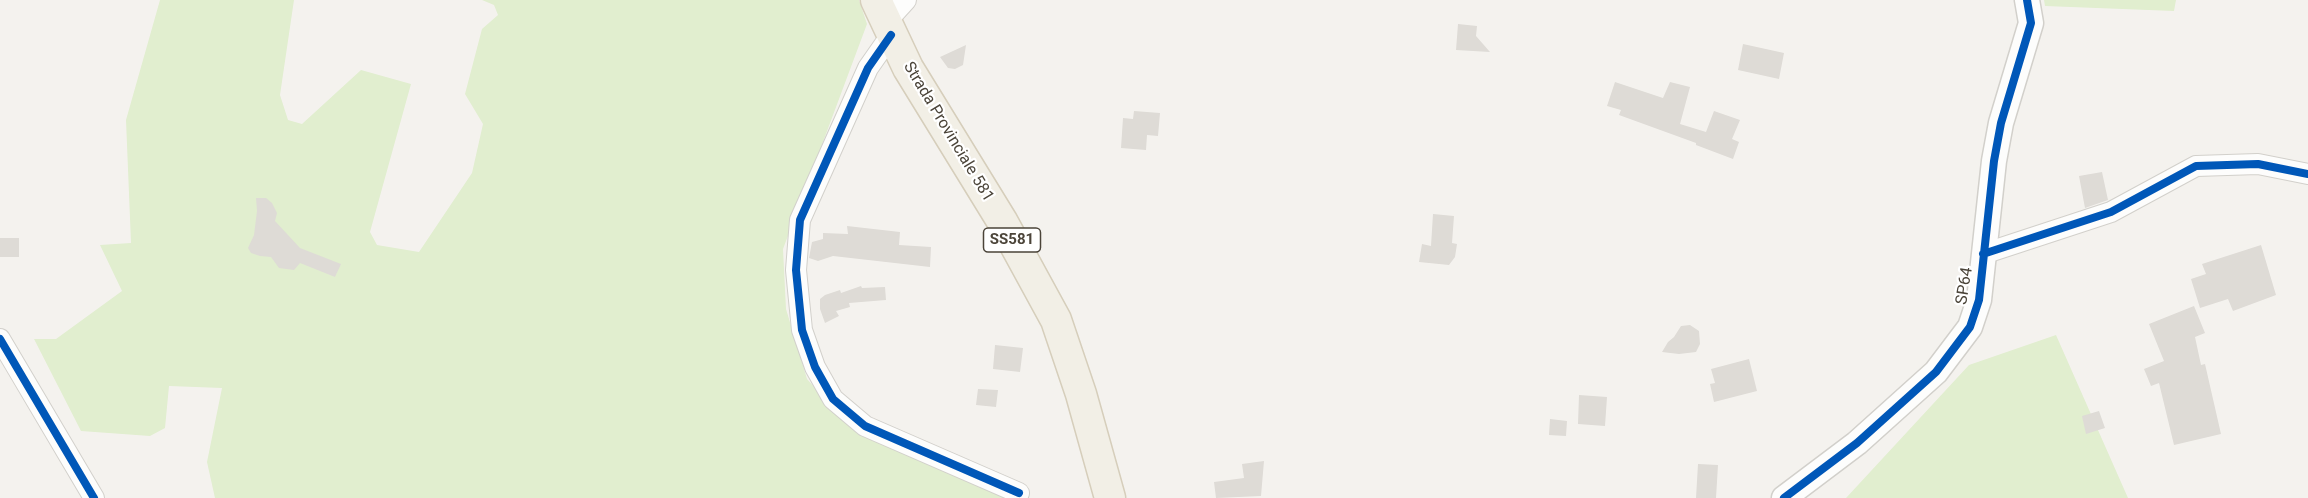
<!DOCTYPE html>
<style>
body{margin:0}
canvas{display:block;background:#f4f2ee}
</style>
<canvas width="2308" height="498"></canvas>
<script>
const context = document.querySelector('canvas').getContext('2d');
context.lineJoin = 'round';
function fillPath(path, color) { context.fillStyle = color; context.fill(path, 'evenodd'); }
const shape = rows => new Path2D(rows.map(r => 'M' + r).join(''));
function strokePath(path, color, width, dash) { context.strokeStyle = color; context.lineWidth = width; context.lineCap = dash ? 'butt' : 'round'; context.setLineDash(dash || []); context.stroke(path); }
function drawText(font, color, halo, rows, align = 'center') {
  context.font = font + ' Roboto,sans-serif'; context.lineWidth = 4.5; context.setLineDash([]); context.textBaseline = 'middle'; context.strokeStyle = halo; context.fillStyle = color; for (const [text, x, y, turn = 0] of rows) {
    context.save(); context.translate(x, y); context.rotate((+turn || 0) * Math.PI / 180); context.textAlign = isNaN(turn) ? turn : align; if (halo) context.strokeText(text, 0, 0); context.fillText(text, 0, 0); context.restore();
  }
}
fillPath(shape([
 [160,0,294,0,280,95,288,120,302,124,361,70,411,84,370,232,377,245,419,252,472,173,483,124,465,94,482,29,498,15,494,5,482,0,859,0,867,24,783,249,786,309,807,379,853,430,1007,498,215,498,207,462,222,388,169,386,165,428,150,436,81,431,34,339,56,339,122,291,100,245,131,243,126,120],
 [2044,0,2176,0,2174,11,2045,6],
 [2056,335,2128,498,1846,498,1969,365]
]), '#e1eecf');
fillPath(shape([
 [1458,24,1477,26,1476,36,1490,52,1456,50],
 [1743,44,1784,53,1779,79,1738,70],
 [966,45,963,65,955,69,948,68,940,57],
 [1615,82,1663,98,1670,82,1690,87,1680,124,1706,132,1714,111,1740,120,1732,139,1739,142,1733,159,1696,145,1696,143,1619,115,1621,110,1607,106],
 [1134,111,1160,113,1158,136,1147,135,1146,150,1121,148,1123,118,1133,119],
 [2102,172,2108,200,2085,208,2079,176],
 [256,198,266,198,272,203,277,213,275,221,300,248,341,264,335,277,300,263,294,270,279,268,271,257,260,256,251,253,248,248,254,235,257,211],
 [1433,214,1454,216,1452,243,1457,244,1455,257,1449,265,1419,262,1422,244,1431,246],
 [847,226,900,232,899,245,931,247,930,267,833,256,818,261,809,258,812,242,823,239,823,233,848,234],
 [0,238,19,238,19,257,0,257],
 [2261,245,2276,295,2233,311,2228,299,2200,308,2191,279,2206,274,2202,264],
 [861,286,862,288,885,287,886,300,849,303,850,307,836,311,839,316,825,323,820,309,820,299,825,295,840,290,841,293],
 [2194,306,2205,333,2195,337,2201,365,2205,364,2221,434,2174,445,2159,383,2151,386,2144,369,2164,361,2149,324],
 [1690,325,1699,331,1700,344,1696,352,1679,354,1662,352,1668,342,1674,337,1681,326],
 [995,345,1023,348,1020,372,993,369],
 [1749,359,1757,391,1714,402,1710,384,1715,383,1711,369],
 [978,389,998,390,996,407,976,405],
 [1579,395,1607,397,1605,426,1578,424],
 [2099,411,2105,428,2086,434,2082,416],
 [1550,419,1567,421,1566,436,1549,435],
 [1264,461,1261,496,1216,498,1214,482,1244,478,1242,464],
 [1698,464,1718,465,1716,498,1696,498]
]), '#dedbd6');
const minor = shape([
 [886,22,906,0],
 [891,35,868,68,800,220,796,270,802,330,815,367,833,399,865,426,1019,493],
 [1983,254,2111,212,2196,166,2258,164,2308,174],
 [0,339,94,498]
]);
const tertiary = shape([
 [1784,498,1857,443,1936,372,1970,327,1979,300,1994,161,2001,123,2031,23,2027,0]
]);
const primary = shape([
 [876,0,908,68,1002,221,1056,320,1081,394,1110,498]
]);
strokePath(minor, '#d2d0cb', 22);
strokePath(tertiary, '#d2d0cb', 27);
strokePath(primary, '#d6cebb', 33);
strokePath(minor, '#fdfdfc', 20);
strokePath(tertiary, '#fdfdfc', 24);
strokePath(primary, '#f2efe6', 30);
strokePath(shape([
 [891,35,868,68,800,220,796,270,802,330,815,367,833,399,865,426,1019,493],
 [1983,254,2111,212,2196,166,2258,164,2308,174],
 [0,339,94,498],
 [1784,498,1857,443,1936,372,1970,327,1979,300,1994,161,2001,123,2031,23,2027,0]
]), '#0057b8', 8);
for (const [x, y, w] of [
 [1012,240,57]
]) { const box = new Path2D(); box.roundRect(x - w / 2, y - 12, w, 24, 4.5); context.fillStyle = '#fff'; context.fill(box); strokePath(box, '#4b4439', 1.5); }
drawText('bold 15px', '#4b4439', null, [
 ["SS581",1012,240]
]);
drawText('16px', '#4b4439', '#fff', [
 ["Strada Provinciale 581",948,132,59],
 ["SP64",1965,286,-81]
]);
</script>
